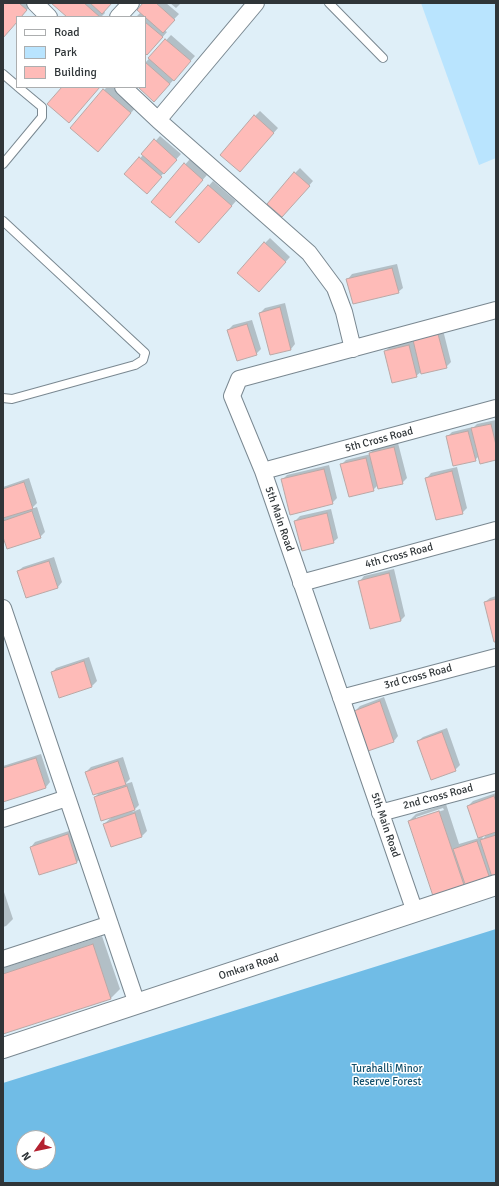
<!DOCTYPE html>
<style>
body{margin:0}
#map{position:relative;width:499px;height:1186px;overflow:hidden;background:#dfeff8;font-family:Signika,sans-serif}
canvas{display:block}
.frame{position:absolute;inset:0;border:4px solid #2f3538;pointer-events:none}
.legend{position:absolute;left:16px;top:16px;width:130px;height:72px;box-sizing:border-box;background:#fff;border:1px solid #acaeaf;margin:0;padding:5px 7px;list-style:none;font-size:12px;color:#2f3538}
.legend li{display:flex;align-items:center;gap:8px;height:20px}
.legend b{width:20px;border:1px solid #acaeaf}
.north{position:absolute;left:16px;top:1130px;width:40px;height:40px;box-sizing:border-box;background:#fff;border:1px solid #acaeaf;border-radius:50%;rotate:237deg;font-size:11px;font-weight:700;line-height:16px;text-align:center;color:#2f3538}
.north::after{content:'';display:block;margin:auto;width:14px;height:18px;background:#b32130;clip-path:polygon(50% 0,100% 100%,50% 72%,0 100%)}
</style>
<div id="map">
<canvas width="499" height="1186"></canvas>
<div class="frame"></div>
<ul class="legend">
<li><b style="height:5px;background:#fff"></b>Road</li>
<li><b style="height:11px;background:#b9e4fe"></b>Park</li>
<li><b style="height:11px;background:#febbb8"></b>Building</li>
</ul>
<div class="north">N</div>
</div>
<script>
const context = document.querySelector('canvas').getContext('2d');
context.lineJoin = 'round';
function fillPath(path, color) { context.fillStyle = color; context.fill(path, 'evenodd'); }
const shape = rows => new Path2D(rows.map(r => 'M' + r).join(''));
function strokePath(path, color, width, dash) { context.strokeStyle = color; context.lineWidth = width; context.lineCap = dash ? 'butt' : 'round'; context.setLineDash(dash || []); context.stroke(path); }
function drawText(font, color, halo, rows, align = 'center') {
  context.font = font + ' Signika,sans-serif'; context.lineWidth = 3; context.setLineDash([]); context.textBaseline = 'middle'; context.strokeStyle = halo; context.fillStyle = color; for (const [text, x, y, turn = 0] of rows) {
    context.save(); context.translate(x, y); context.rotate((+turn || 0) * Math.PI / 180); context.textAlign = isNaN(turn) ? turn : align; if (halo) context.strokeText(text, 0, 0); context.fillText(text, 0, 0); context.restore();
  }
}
fillPath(shape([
 [421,3,496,3,496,158,479,165]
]), '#b9e4fe');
fillPath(shape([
 [496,929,496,1183,3,1183,3,1083],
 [24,1138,48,1138,48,1162,24,1162]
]), '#70bce6');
fillPath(shape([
 [3,3,29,3,31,5,21,17,17,17,17,21,3,37],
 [53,3,111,3,104,11,105,13,101,17,69,17],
 [144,3,166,3,179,14,164,30,167,32,152,49,145,53,145,17,136,17,141,12],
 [170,3,181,3,176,8],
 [171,35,195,56,159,96,139,87,145,87,145,63],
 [107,87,116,87,137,106,105,143,104,90],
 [260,111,278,128,244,166,255,116],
 [160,136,181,154,151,187,126,174],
 [190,159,207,175,174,212,152,202],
 [300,168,313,181,287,211,295,173],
 [213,181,236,201,204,237,177,222],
 [270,238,290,257,259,291,265,243],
 [397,264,403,288,398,292,348,279,352,274],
 [285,303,295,344,291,349,260,313,265,308],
 [252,320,261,349,256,354,228,330,233,325],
 [443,330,451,362,446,367,422,371,416,376,385,351,390,347,414,341],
 [496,420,496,459,479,456,475,460,447,437,452,432,473,427,473,428,477,424],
 [398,443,407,478,402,483,378,485,373,490,342,464,346,460,371,454,370,453,375,448],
 [329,465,337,498,332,503,282,480,287,475],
 [457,467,467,508,462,513,427,478,431,473],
 [29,478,37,503,31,509,37,507,45,532,40,537,3,534,3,519,6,516,3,517,3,487],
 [331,509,338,538,333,542,295,521,300,516],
 [54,557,62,582,58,587,18,571,23,567],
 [394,569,405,616,400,621,360,581,364,576],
 [496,596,496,641,485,602,490,598],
 [89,657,97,681,92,686,60,696,52,673,56,668],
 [384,697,398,736,394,741,355,711,360,706],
 [447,728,460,765,455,770,418,741,423,737],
 [41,754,50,782,46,787,3,801,3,766],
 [123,757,130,779,125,784,132,782,139,805,132,812,140,809,147,831,142,836,111,846,104,824,112,817,95,797,100,792,86,772,91,767],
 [496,793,496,875,492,875,489,878,465,882,463,884,409,821,416,814,446,804,459,844,479,838,468,806,473,801],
 [443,808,444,810,416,819,416,817],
 [487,834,483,839,482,836],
 [72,830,82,857,77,862,40,874,31,847,35,842],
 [3,889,13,919,6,926,3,927],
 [102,936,120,989,111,998,3,1033,3,968]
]), '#0003');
const building = shape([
 [3,3,19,3,27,10,21,17,17,17,17,22,3,38,3,3],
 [51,3,84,3,100,17,67,17,51,3],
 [90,3,112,3,102,14,90,3],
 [143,3,156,3,175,20,163,33,137,10,143,3],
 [145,22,163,37,147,55,145,53,145,22],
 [165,39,191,61,174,81,148,58,165,39],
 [145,62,170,84,154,102,138,87,145,87,145,62],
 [62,87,100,87,69,123,47,104,62,87],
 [103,89,131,113,98,152,70,128,103,89],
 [254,115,274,133,240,172,220,155,254,115],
 [154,139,177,160,164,174,141,154,154,139],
 [139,157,162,177,147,194,124,174,139,157],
 [184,163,203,180,170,218,151,202,184,163],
 [294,172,310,186,282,217,267,204,294,172],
 [208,185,232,206,199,243,175,222,208,185],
 [264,242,286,262,259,292,237,273,264,242],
 [392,268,399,293,353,304,346,279,392,268],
 [280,307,291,350,270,355,259,313,280,307],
 [247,324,257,355,237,361,227,330,247,324],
 [438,334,447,368,421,374,413,340,438,334],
 [409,345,417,377,392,383,384,351,409,345],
 [491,424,496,445,496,460,480,464,471,428,491,424],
 [468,431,476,461,453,466,446,436,468,431],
 [394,447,403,484,378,489,369,453,394,447],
 [366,458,374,491,349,497,340,464,366,458],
 [324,469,333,504,290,515,281,479,324,469],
 [452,471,463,514,436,520,425,478,452,471],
 [24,482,33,509,3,518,3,489,24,482],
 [32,511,41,538,7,549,3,537,3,521,32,511],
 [327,513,334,543,302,551,294,521,327,513],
 [49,561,58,588,26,598,17,571,49,561],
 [389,573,401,621,370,629,358,581,389,573],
 [496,599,496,642,494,642,484,602,496,599],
 [84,661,92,687,59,698,51,672,84,661],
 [380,701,394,742,368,751,354,711,380,701],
 [442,732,456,771,431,780,417,741,442,732],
 [36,758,46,788,3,802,3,768,36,758],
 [118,761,126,785,93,795,85,772,118,761],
 [127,786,135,810,101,821,94,797,127,786],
 [494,796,496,802,496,832,478,838,467,806,494,796],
 [439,811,464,885,433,896,408,821,439,811],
 [135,813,142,837,111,847,103,824,135,813],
 [68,834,77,863,39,875,30,847,68,834],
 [496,835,496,876,492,877,480,840,496,835],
 [477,841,490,879,466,887,453,849,477,841],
 [93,944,111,999,3,1034,3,974,93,944]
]);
fillPath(building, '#febbb8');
strokePath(building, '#baa8a6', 1);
const service = shape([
 [329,3,383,58],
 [3,74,17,86],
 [3,164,42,117,42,107,18,87],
 [3,221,145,353,143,360,135,365,12,399,3,398]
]);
const minor = shape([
 [35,3,49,17],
 [256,3,158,120,309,253,335,288,344,312,353,349],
 [118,17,131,3],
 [123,87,158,120],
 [263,471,496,408],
 [301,583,496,530],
 [3,608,137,1004],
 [341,698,496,657],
 [380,813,496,782],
 [3,819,67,798],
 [415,912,263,471,232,396,239,379,496,310],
 [3,959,110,924]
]);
const tertiary = shape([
 [3,1048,496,885]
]);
strokePath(service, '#7a8891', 10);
strokePath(minor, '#7a8891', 18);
strokePath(tertiary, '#7a8891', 22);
strokePath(service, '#fff', 8);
strokePath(minor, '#fff', 16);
strokePath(tertiary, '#fff', 20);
drawText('11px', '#2f3538', '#fff', [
 ["5th Cross Road",379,440,-15],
 ["5th Main Road",279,519,71],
 ["4th Cross Road",399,556,-15],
 ["3rd Cross Road",418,677,-15],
 ["2nd Cross Road",438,797,-15],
 ["5th Main Road",385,825,71],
 ["Omkara Road",249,967,-18]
]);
drawText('11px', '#13506c', '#fff', [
 ["Turahalli Minor",387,1069],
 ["Reserve Forest",387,1082]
]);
</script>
